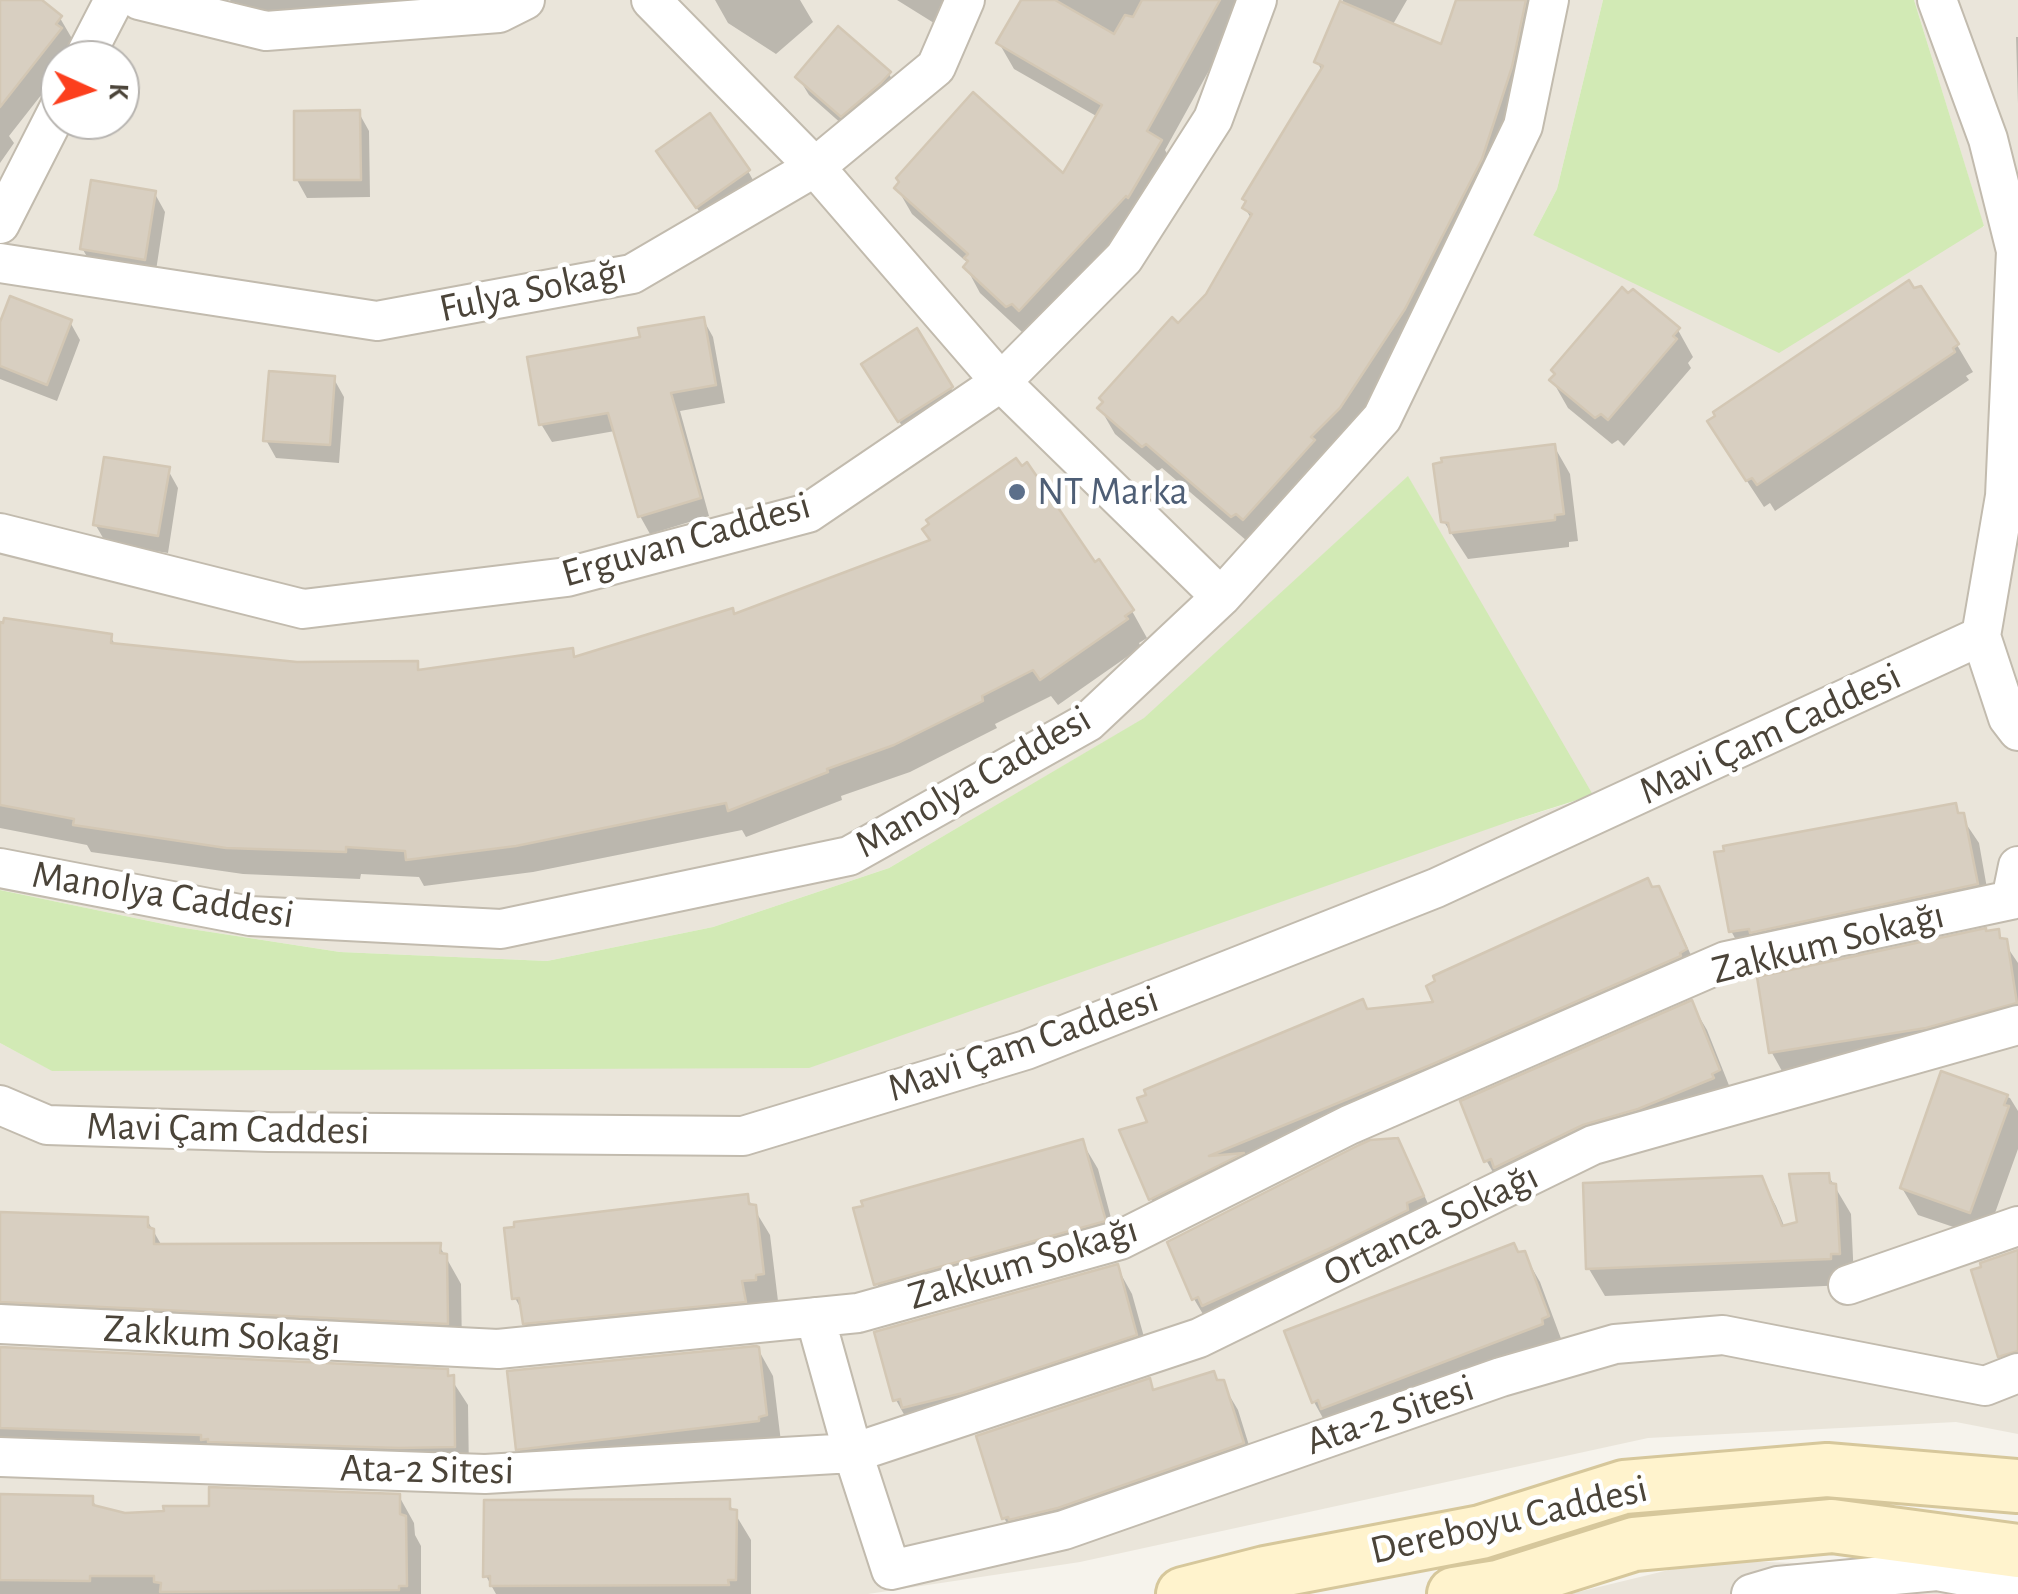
<!DOCTYPE html>
<meta charset="utf-8">
<style>
body{margin:0}
#map{position:relative;width:2018px;height:1594px;overflow:hidden;background:#f6f3ec;font-family:"Alegreya Sans",sans-serif}
canvas{display:block}
.north{position:absolute;left:40px;top:40px;width:100px;height:100px;box-sizing:border-box;background:#fff;border:2px solid #b7b4b0;border-radius:50%;rotate:93deg;font-size:28px;font-weight:700;line-height:40px;text-align:center;color:#4b4439}
.north::after{content:'';display:block;margin:auto;width:35px;height:45px;background:#fc3f1d;clip-path:polygon(50% 0,100% 100%,50% 72%,0 100%)}
</style>
<div id="map">
<canvas width="2018" height="1594"></canvas>
<div class="north">K</div>
</div>
<script>
const context = document.querySelector('canvas').getContext('2d');
context.lineJoin = 'round';
function fillPath(path, color) { context.fillStyle = color; context.fill(path, 'evenodd'); }
const shape = rows => new Path2D(rows.map(r => 'M' + r).join(''));
function strokePath(path, color, width, dash) { context.strokeStyle = color; context.lineWidth = width; context.lineCap = dash ? 'butt' : 'round'; context.setLineDash(dash || []); context.stroke(path); }
function drawText(font, color, halo, rows, align = 'center') {
  context.font = font + ' "Alegreya Sans",sans-serif'; context.lineWidth = 9; context.setLineDash([]); context.textBaseline = 'middle'; context.strokeStyle = halo; context.fillStyle = color; for (const [text, x, y, turn = 0] of rows) {
    context.save(); context.translate(x, y); context.rotate((+turn || 0) * Math.PI / 180); context.textAlign = isNaN(turn) ? turn : align; if (halo) context.strokeText(text, 0, 0); context.fillText(text, 0, 0); context.restore();
  }
}
fillPath(shape([
 [0,0,1603,0,1557,189,1533,235,1984,227,1914,0,2018,0,2018,1434,1956,1422,1648,1438,1080,1562,868,1594,0,1594,0,1043,53,1071,1508,822,1592,796,1408,477,1145,718,889,868,713,927,547,961,340,952,178,927,0,890],
 [60,60,120,60,120,120,60,120],
 [1710,1560,2018,1571,2018,1594,1570,1594]
]), '#eae5da');
fillPath(shape([
 [1603,0,1914,0,1984,226,1779,353,1533,235,1557,189],
 [1408,476,1593,795,1508,822,809,1068,52,1071,0,1043,0,890,178,927,340,952,547,961,713,927,889,868,1144,718]
]), '#d2eab5');
fillPath(shape([
 [0,0,38,0,60,18,74,42,68,60,60,60,60,71,9,136,14,143,0,163],
 [230,0,529,0,239,16],
 [715,0,800,0,813,22,776,54,728,23],
 [897,0,972,0,950,33],
 [1024,0,1243,0,1238,18,1165,150,1175,168,1143,222,1035,335,1028,328,1022,332,980,293,966,267,969,264,912,214,897,188,1064,177,1098,117,1014,69,999,43],
 [1343,0,1407,0,1392,26,1442,48,1458,0,1547,0,1526,94,1353,434,1247,541,1162,468,1158,471,1115,434,1100,408,1208,295,1252,220,1245,208,1322,71,1317,62],
 [2016,37,2018,37,2018,104],
 [889,74,899,92,852,133,809,95,798,77],
 [359,113,369,131,370,197,307,198,297,180],
 [670,170,748,171,758,189,708,224],
 [155,194,165,212,155,277,93,267,82,248],
 [703,319,713,337,725,403,680,411,709,516,650,534,640,516,615,431,552,442,541,424,643,339],
 [70,322,80,340,57,401,0,379,0,329],
 [1678,330,1693,357,1688,363,1691,368,1624,446,1618,440,1612,444,1568,408,1552,380],
 [916,332,962,406,910,439,875,382],
 [1957,345,1973,372,1966,376,1969,380,1775,511,1770,503,1764,507,1726,449],
 [334,379,344,397,339,463,276,458,266,440],
 [1554,446,1570,474,1578,541,1569,542,1569,547,1468,559,1444,522],
 [168,470,178,488,168,553,106,543,95,524],
 [1094,565,1132,611,1147,638,1139,643,1141,647,1058,705,1051,696,995,724,997,728,910,772,841,796,842,800,746,837,742,830,533,872,424,886,419,877,361,874,360,879,243,874,91,852,87,845,0,828,0,621,110,636,116,646,297,665,416,664,421,672,571,651,576,659,735,616],
 [1954,806,1979,843,1991,911,1747,959,1731,931],
 [1657,889,1673,916,1701,977,1167,1226,1151,1199,1122,1131,1150,1123,1367,1011,1437,1004],
 [1997,932,2018,963,2018,1034,1787,1080,1772,1053,1760,979],
 [1691,1003,1707,1030,1734,1098,1502,1188,1486,1160],
 [1943,1074,2010,1098,2018,1111,2018,1149,1986,1238,1918,1215,1902,1188],
 [1397,1140,1412,1168,1437,1224,1210,1326,1194,1299],
 [1082,1142,1098,1169,1119,1248,892,1311,877,1284],
 [1828,1175,1851,1214,1854,1280,1846,1285,1605,1296,1589,1269,1761,1178,1776,1206,1785,1228,1800,1224],
 [747,1197,770,1235,778,1301,770,1302,770,1306,541,1350,525,1323,524,1314,515,1298,517,1229],
 [0,1215,147,1220,162,1246,439,1245,461,1284,462,1350,0,1336],
 [1524,1254,1540,1282,1563,1344,1329,1429,1314,1402,1518,1255],
 [1117,1267,1132,1294,1151,1362,911,1427,896,1400],
 [0,1349,446,1371,468,1405,469,1474,0,1454],
 [758,1349,773,1376,781,1442,535,1476,519,1449],
 [1148,1381,1155,1392,1222,1383,1238,1410,1257,1471,1020,1545,1004,1518],
 [0,1496,91,1498,98,1509,125,1515,399,1496,414,1523,415,1535,421,1546,421,1594,0,1594],
 [728,1502,751,1540,751,1594,496,1594,486,1576]
]), '#0003');
const building = shape([
 [0,0,42,0,62,16,56,24,62,28,0,107,0,0],
 [1021,0,1055,0,1114,34,1125,15,1133,17,1142,0,1220,0,1147,131,1162,140,1128,198,1126,196,1019,311,1012,304,1006,307,963,267,968,261,964,258,968,254,894,188,899,182,896,178,973,92,1063,173,1102,105,996,43,1021,0],
 [1456,0,1526,0,1512,67,1482,159,1405,309,1340,408,1311,437,1315,440,1243,520,1236,514,1231,517,1146,444,1142,447,1097,408,1103,402,1099,398,1172,317,1178,323,1206,294,1252,214,1242,208,1246,201,1242,199,1323,66,1314,62,1340,1,1441,44,1456,0],
 [838,26,891,72,881,83,841,117,795,77,838,26],
 [360,110,361,180,294,180,294,111,360,110],
 [710,113,750,170,696,208,656,151,710,113],
 [91,180,156,191,145,260,80,249,91,180],
 [1909,280,1914,288,1921,286,1959,344,1953,348,1955,352,1757,485,1752,478,1746,481,1707,421,1715,416,1713,412,1909,280],
 [1622,287,1628,293,1633,289,1680,328,1673,336,1677,339,1608,420,1601,414,1595,418,1549,380,1555,374,1551,370,1622,287],
 [10,296,72,320,47,385,0,366,0,322,10,296],
 [704,317,716,385,671,393,701,498,638,517,608,413,539,425,527,357,640,337,638,328,704,317],
 [917,328,953,387,898,422,861,364,917,328],
 [269,371,335,376,330,445,263,441,269,371],
 [1555,444,1564,514,1555,515,1555,520,1450,533,1448,523,1441,522,1433,464,1442,462,1441,458,1555,444],
 [104,457,170,467,158,536,93,525,104,457],
 [1016,458,1022,466,1027,462,1095,562,1099,559,1134,610,1125,616,1128,619,1040,680,1033,670,982,696,983,701,894,745,827,769,828,772,728,811,726,803,516,846,406,860,405,851,346,847,346,852,226,848,73,825,74,819,0,805,0,622,3,623,4,618,112,634,111,643,297,662,418,661,418,670,573,648,574,657,733,608,734,614,930,540,922,529,929,524,926,520,1016,458],
 [1956,803,1958,813,1964,813,1978,884,1750,933,1749,929,1729,932,1714,852,1724,851,1723,846,1956,803],
 [1648,878,1652,887,1659,886,1687,949,1680,953,1681,956,1433,1064,1209,1156,1244,1153,1149,1200,1119,1130,1147,1122,1137,1098,1146,1095,1144,1090,1363,999,1367,1009,1433,1002,1426,986,1435,981,1433,976,1648,878],
 [1986,928,1986,931,1999,929,2000,938,2007,939,2017,1003,1926,1028,1769,1053,1757,977,1986,928],
 [1692,1000,1720,1070,1712,1074,1714,1078,1638,1109,1583,1125,1494,1168,1491,1159,1484,1162,1460,1101,1692,1000],
 [1941,1071,2008,1095,2004,1105,2009,1106,1970,1213,1900,1188,1941,1071],
 [1398,1138,1424,1196,1407,1203,1408,1210,1333,1247,1202,1306,1198,1297,1192,1300,1167,1242,1359,1145,1370,1140,1398,1138],
 [1083,1139,1106,1221,874,1285,853,1208,863,1206,861,1201,1083,1139],
 [1829,1173,1830,1183,1836,1184,1840,1254,1831,1254,1831,1259,1586,1269,1583,1183,1762,1176,1782,1226,1797,1222,1789,1174,1829,1173],
 [748,1194,749,1204,756,1205,764,1274,756,1275,756,1280,742,1281,746,1302,523,1324,519,1298,512,1299,504,1228,514,1227,514,1222,748,1194],
 [0,1212,148,1217,148,1227,154,1229,154,1244,441,1243,440,1253,447,1254,448,1324,0,1302,0,1212],
 [1514,1243,1518,1252,1525,1251,1549,1316,1542,1319,1543,1324,1321,1409,1318,1400,1312,1403,1284,1331,1514,1243],
 [2018,1250,2018,1351,1998,1357,1971,1270,1981,1267,1980,1263,2018,1250],
 [1118,1264,1137,1335,963,1393,902,1408,900,1399,893,1401,874,1332,1118,1264],
 [756,1346,759,1347,767,1415,759,1417,759,1421,516,1450,507,1371,756,1346],
 [0,1347,448,1369,448,1376,454,1375,455,1447,399,1448,208,1442,208,1439,201,1440,201,1435,0,1428,0,1347],
 [1214,1371,1217,1380,1224,1380,1244,1443,1058,1508,1009,1520,1008,1517,1002,1519,976,1436,1150,1378,1153,1390,1214,1371],
 [209,1487,400,1494,400,1514,406,1516,407,1586,399,1586,399,1590,160,1592,161,1583,154,1582,154,1576,90,1576,90,1581,0,1580,0,1494,93,1496,93,1505,125,1513,164,1511,163,1506,209,1506,209,1487],
 [730,1499,730,1509,737,1510,736,1580,728,1580,729,1585,490,1586,490,1576,483,1577,484,1500,730,1499]
]);
fillPath(building, '#d8cfc1');
strokePath(building, '#d3c7b4', 2.5);
const minor = shape([
 [139,0,266,31,499,13,525,0],
 [651,0,815,167,1001,382,1221,597],
 [1937,0,1988,139,2016,251,2005,496,1981,636,2008,718,2018,731],
 [83,60,114,0],
 [0,224,60,106],
 [0,263,377,321,632,274,815,167,936,67,965,0],
 [0,533,303,609,567,577,808,513,1001,382,1124,258,1213,119,1257,0],
 [0,868,250,916,501,929,849,856,1088,722,1221,597,1382,418,1523,126,1549,0],
 [0,1105,47,1125,269,1132,743,1136,1026,1050,1436,888,1981,636],
 [1848,1285,2018,1226],
 [815,1317,853,1453,1199,1338,1593,1145,2018,1025],
 [0,1324,498,1349,858,1313,1120,1240,1349,1125,1726,961,2011,900,2018,866],
 [0,1457,485,1474,853,1453,891,1570,1064,1530,1501,1377,1615,1344,1723,1335,1985,1386,2018,1373],
 [1751,1594,1778,1586,1937,1571,2018,1586]
]);
const secondary = shape([
 [1183,1594,1265,1573,1481,1532,1624,1487,1827,1470,2018,1486],
 [1454,1594,1498,1587,1634,1544,1832,1526,2018,1551]
]);
strokePath(minor, '#c2bbae', 42);
strokePath(secondary, '#d6c79b', 58);
strokePath(minor, '#fff', 38);
strokePath(secondary, '#fff3cd', 52);
for (const [x, y, r, color] of [
 [1017,492,10,"#5c6f8a"]
]) { const dot = new Path2D(); dot.arc(x, y, r, 0, 2 * Math.PI); context.fillStyle = color; context.fill(dot); strokePath(dot, '#fff', 4); }
drawText('40px', '#4b4439', '#fff', [
 ["Fulya Sokağı",533,290,-12],
 ["Erguvan Caddesi",686,540,-16],
 ["Mavi Çam Caddesi",1770,734,-25],
 ["Manolya Caddesi",973,782,-30],
 ["Manolya Caddesi",163,895,9],
 ["Zakkum Sokağı",1828,943,-14],
 ["Mavi Çam Caddesi",1023,1044,-19],
 ["Mavi Çam Caddesi",228,1129,1],
 ["Ortanca Sokağı",1431,1225,-26],
 ["Zakkum Sokağı",1023,1263,-17],
 ["Zakkum Sokağı",222,1335,3],
 ["Ata-2 Sitesi",1390,1415,-19],
 ["Ata-2 Sitesi",427,1470,1],
 ["Dereboyu Caddesi",1509,1520,-13]
]);
drawText('40px', '#4e5e75', '#fff', [
 ["NT Marka",1037,492]
], 'left');
</script>
